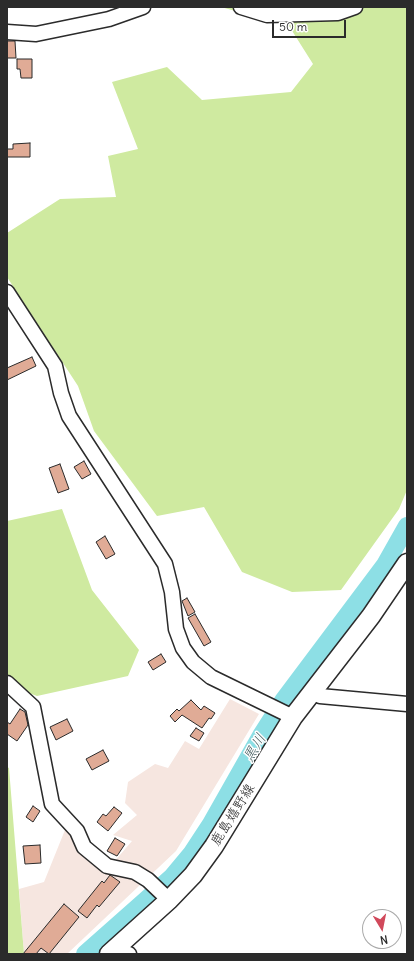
<!DOCTYPE html>
<meta charset="utf-8">
<style>
body{margin:0}
#map{position:relative;width:414px;height:961px;overflow:hidden;background:#fff;font-family:Delius,sans-serif}
canvas{display:block}
.frame{position:absolute;inset:0;border:8px solid #2b2b2b;pointer-events:none}
.north{position:absolute;left:362px;top:909px;width:40px;height:40px;box-sizing:border-box;background:#fff;border:1px solid #aaa;border-radius:50%;rotate:170deg;font-size:11px;font-weight:700;line-height:16px;text-align:center;color:#2b2b2b}
.north::after{content:'';display:block;margin:auto;width:14px;height:18px;background:#d1495b;clip-path:polygon(50% 0,100% 100%,50% 72%,0 100%)}
.scale{position:absolute;left:272px;top:20px;width:74px;height:18px;box-sizing:border-box;border:2px solid #2b2b2b;border-top:0;padding-left:5px;font-size:12px;line-height:14px;white-space:nowrap;color:#2b2b2b;-webkit-text-stroke:3px #fff;paint-order:stroke}
</style>
<div id="map">
<canvas width="414" height="961"></canvas>
<div class="frame"></div>
<div class="north">N</div>
<div class="scale">50 m</div>
</div>
<script>
const context = document.querySelector('canvas').getContext('2d');
context.lineJoin = 'round';
function fillPath(path, color) { context.fillStyle = color; context.fill(path, 'evenodd'); }
const shape = rows => new Path2D(rows.map(r => 'M' + r).join(''));
function strokePath(path, color, width, dash) { context.strokeStyle = color; context.lineWidth = width; context.lineCap = dash ? 'butt' : 'round'; context.setLineDash(dash || []); context.stroke(path); }
function drawText(font, color, halo, rows, align = 'center') {
  context.font = font + ' Delius,"Klee One",sans-serif'; context.lineWidth = 3; context.setLineDash([]); context.textBaseline = 'middle'; context.strokeStyle = halo; context.fillStyle = color; for (const [text, x, y, turn = 0] of rows) {
    context.save(); context.translate(x, y); context.rotate((+turn || 0) * Math.PI / 180); context.textAlign = isNaN(turn) ? turn : align; if (halo) context.strokeText(text, 0, 0); context.fillText(text, 0, 0); context.restore();
  }
}
fillPath(shape([
 [230,699,259,714,176,851,67,954,24,954,19,889,44,882,67,825,107,870,132,841,113,835,137,815,125,803,128,782,155,764,168,768,185,741,199,749]
]), '#f6e6e0');
fillPath(shape([
 [221,7,407,7,407,490,399,509,341,590,292,592,242,572,204,507,157,516,94,431,78,386,7,277,7,233,60,199,116,197,108,156,138,149,112,82,167,67,202,100,291,92,313,64,289,26],
 [62,509,92,590,139,650,128,676,37,696,21,690,7,677,7,521],
 [7,767,9,768,24,954,7,954]
]), '#cfeaa0');
strokePath(shape([
 [85,954,172,877,192,853,211,824,262,734,283,701,385,565,407,526]
]), '#8ddfe5', 18);
const building = shape([
 [7,41,15,41,16,58,7,58,7,41],
 [17,59,32,59,32,78,21,78,20,69,17,69,17,59],
 [30,143,30,157,7,157,7,149,13,149,13,144,30,143],
 [32,357,36,366,7,380,7,368,32,357],
 [84,461,91,474,82,479,74,467,84,461],
 [60,464,69,489,58,493,49,468,60,464],
 [105,536,115,554,106,559,96,542,105,536],
 [187,598,195,612,188,616,182,601,187,598],
 [195,614,211,642,204,646,188,618,195,614],
 [161,654,166,662,153,670,148,662,161,654],
 [191,700,201,710,204,706,215,713,211,719,209,718,202,728,182,715,175,722,170,716,177,709,179,711,191,700],
 [20,709,25,712,28,725,17,741,7,734,7,722,10,724,20,709],
 [67,719,73,731,56,740,50,727,67,719],
 [196,728,204,733,199,741,190,736,196,728],
 [103,750,109,761,92,770,86,759,103,750],
 [33,806,40,811,33,822,26,817,33,806],
 [114,807,122,813,108,831,97,822,103,814,106,816,114,807],
 [115,838,125,844,117,856,107,851,115,838],
 [40,845,41,863,25,864,23,846,40,845],
 [110,875,120,882,99,907,97,905,87,918,78,911,102,881,104,883,110,875],
 [64,904,79,917,49,954,41,948,36,954,23,954,64,904]
]);
fillPath(building, '#e0ab96');
strokePath(building, '#2b2b2b', 1);
const minor = shape([
 [241,7,267,15,338,13,355,7],
 [7,32,36,34,109,19,143,7],
 [7,292,55,366,61,393,69,416,165,564,172,592,176,629,183,648,193,662,211,677,293,717],
 [7,683,33,707,52,804,77,831,84,847,107,866,135,872,148,880,169,900],
 [313,691,320,696,407,704],
 [113,950,129,954]
]);
const major = shape([
 [109,954,169,900,193,875,214,846,293,717,371,616,407,563]
]);
strokePath(minor, '#2b2b2b', 17);
strokePath(major, '#2b2b2b', 21);
strokePath(minor, '#fff', 14);
strokePath(major, '#fff', 18);
drawText('14px', '#2b2b2b', '#fff', [
 ["鹿島嬉野線",233,815,-58]
]);
drawText('italic 15px', '#486163', '#fff', [
 ["黒川",255,748,-59]
]);
</script>
